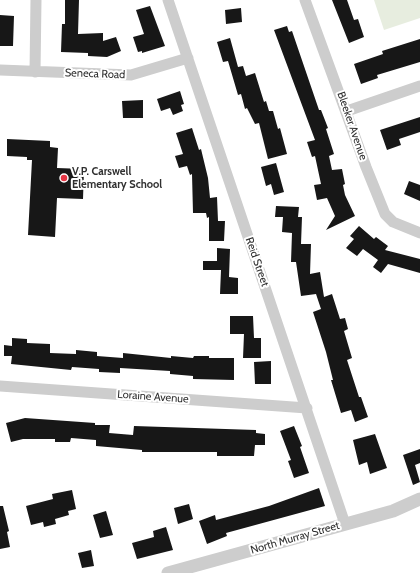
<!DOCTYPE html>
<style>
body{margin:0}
canvas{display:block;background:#fff}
</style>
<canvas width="420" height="573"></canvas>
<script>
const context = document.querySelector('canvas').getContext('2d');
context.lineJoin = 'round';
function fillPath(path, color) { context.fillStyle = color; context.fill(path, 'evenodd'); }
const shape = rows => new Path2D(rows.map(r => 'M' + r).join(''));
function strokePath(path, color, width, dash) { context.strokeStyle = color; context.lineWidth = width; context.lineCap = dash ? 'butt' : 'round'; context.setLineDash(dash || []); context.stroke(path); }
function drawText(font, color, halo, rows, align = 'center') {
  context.font = font + ' Cabin,sans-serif'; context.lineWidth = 4; context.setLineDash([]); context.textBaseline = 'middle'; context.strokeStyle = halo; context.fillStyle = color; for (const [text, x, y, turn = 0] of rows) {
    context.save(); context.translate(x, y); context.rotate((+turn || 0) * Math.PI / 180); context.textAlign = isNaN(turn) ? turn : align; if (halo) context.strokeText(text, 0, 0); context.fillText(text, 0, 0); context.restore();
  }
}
fillPath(shape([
 [374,0,420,0,420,18,384,30]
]), '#e7eddf');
fillPath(shape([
 [65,0,79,0,78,34,103,33,103,41,116,37,121,51,107,57,88,56,88,53,61,52,62,24,65,24],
 [332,0,347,0,354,20,358,19,364,37,349,43],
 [150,6,165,46,142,53,142,51,138,52,133,37,144,34,136,10],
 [241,8,242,22,226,24,225,10],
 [0,15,14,16,13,46,0,46],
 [287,26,289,32,292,31,319,110,321,110,328,128,326,129,334,154,329,156,332,170,342,169,345,184,343,185,345,195,355,216,326,230,335,216,327,198,317,200,314,185,321,184,315,156,312,157,307,142,315,140,274,30],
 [230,38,238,67,243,66,246,76,255,73,264,102,266,101,269,111,273,111,278,129,280,128,287,154,268,159,259,123,255,124,247,108,245,109,241,94,238,95,228,61,223,62,217,42],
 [420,39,420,62,377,75,378,78,361,84,354,64,383,54,382,51],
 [180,91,184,104,181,105,183,111,173,115,170,108,161,111,157,99],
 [143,100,143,118,123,118,122,101],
 [420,117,420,132,399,139,401,145,387,150,380,130],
 [192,128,199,150,201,149,208,178,210,198,217,197,218,221,225,221,224,241,209,241,209,217,207,218,206,213,193,213,192,174,190,175,187,166,179,168,175,156,183,154,176,133],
 [7,139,50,141,50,147,58,148,57,168,84,169,83,199,57,198,55,237,28,235,32,160,27,160,27,157,7,156],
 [276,163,284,192,274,195,271,184,266,186,261,167],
 [409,181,420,185,420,201,404,194],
 [276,206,299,207,298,217,302,217,301,244,311,244,310,274,320,272,324,297,332,294,340,319,345,318,348,329,344,331,352,358,347,360,359,397,361,397,368,417,355,422,351,410,341,413,331,380,333,380,326,352,313,312,321,309,316,294,301,296,296,262,291,262,292,233,282,232,283,217,275,217],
 [359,226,374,239,376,237,388,246,385,250,420,259,420,273,388,264,381,273,373,267,378,260,363,249,357,256,346,248,354,239,350,236],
 [217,248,230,249,229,277,238,278,238,294,220,294,221,270,203,270,203,261,217,261],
 [230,316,253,316,254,338,261,338,261,358,243,358,244,334,230,334],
 [12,338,27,339,27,343,50,344,50,353,76,354,76,350,97,352,97,356,123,358,123,353,171,358,171,356,193,358,194,356,209,356,209,358,234,358,234,380,193,379,193,376,170,374,170,371,120,368,120,373,99,372,99,369,72,367,71,370,11,364,12,356,4,356,4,345,12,346],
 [271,361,271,384,255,384,254,362],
 [25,418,95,423,95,425,110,425,109,433,133,435,134,426,256,430,256,433,265,434,265,445,255,445,254,456,217,456,217,452,142,452,142,450,96,446,96,440,71,438,70,442,55,442,55,439,23,439,11,442,6,423],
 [294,426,302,446,300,447,309,473,294,478,288,461,291,460,280,431],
 [375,434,387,468,370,474,367,462,359,465,353,440],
 [420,449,420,463,415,465,420,482,413,485,403,455],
 [319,488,325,506,226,533,227,536,207,544,199,521,215,515,216,520,269,506],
 [72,490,76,509,68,511,69,515,55,519,56,524,44,527,43,522,31,525,26,506,53,499,52,494],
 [189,504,193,519,178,524,174,508],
 [0,506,3,506,9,531,7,532,10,547,0,549],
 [106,511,113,535,100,538,93,515],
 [166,527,173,550,137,559,132,543,154,537,153,531],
 [91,550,94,566,82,568,78,553]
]), '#171717');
strokePath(shape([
 [168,0,345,524],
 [305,0,366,167,385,214,393,222,420,233],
 [0,70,131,75,188,58],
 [35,72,36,0],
 [347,111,420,86],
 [0,386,307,408]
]), '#cdcdcd', 11);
strokePath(shape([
 [168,573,393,511,420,499]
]), '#cdcdcd', 13);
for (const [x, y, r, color] of [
 [64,178,4,"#e53544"]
]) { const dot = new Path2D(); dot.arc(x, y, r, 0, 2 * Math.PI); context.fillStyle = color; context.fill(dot); strokePath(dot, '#fff', 1.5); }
drawText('11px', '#303030', '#fff', [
 ["Seneca Road",95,74,2],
 ["Bleeker Avenue",352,126,71],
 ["Reid Street",257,262,71],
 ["Loraine Avenue",153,397,4],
 ["North Murray Street",295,538,-16]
]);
drawText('bold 11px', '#303030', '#fff', [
 ["V.P. Carswell",72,172],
 ["Elementary School",72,185]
], 'left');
</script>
